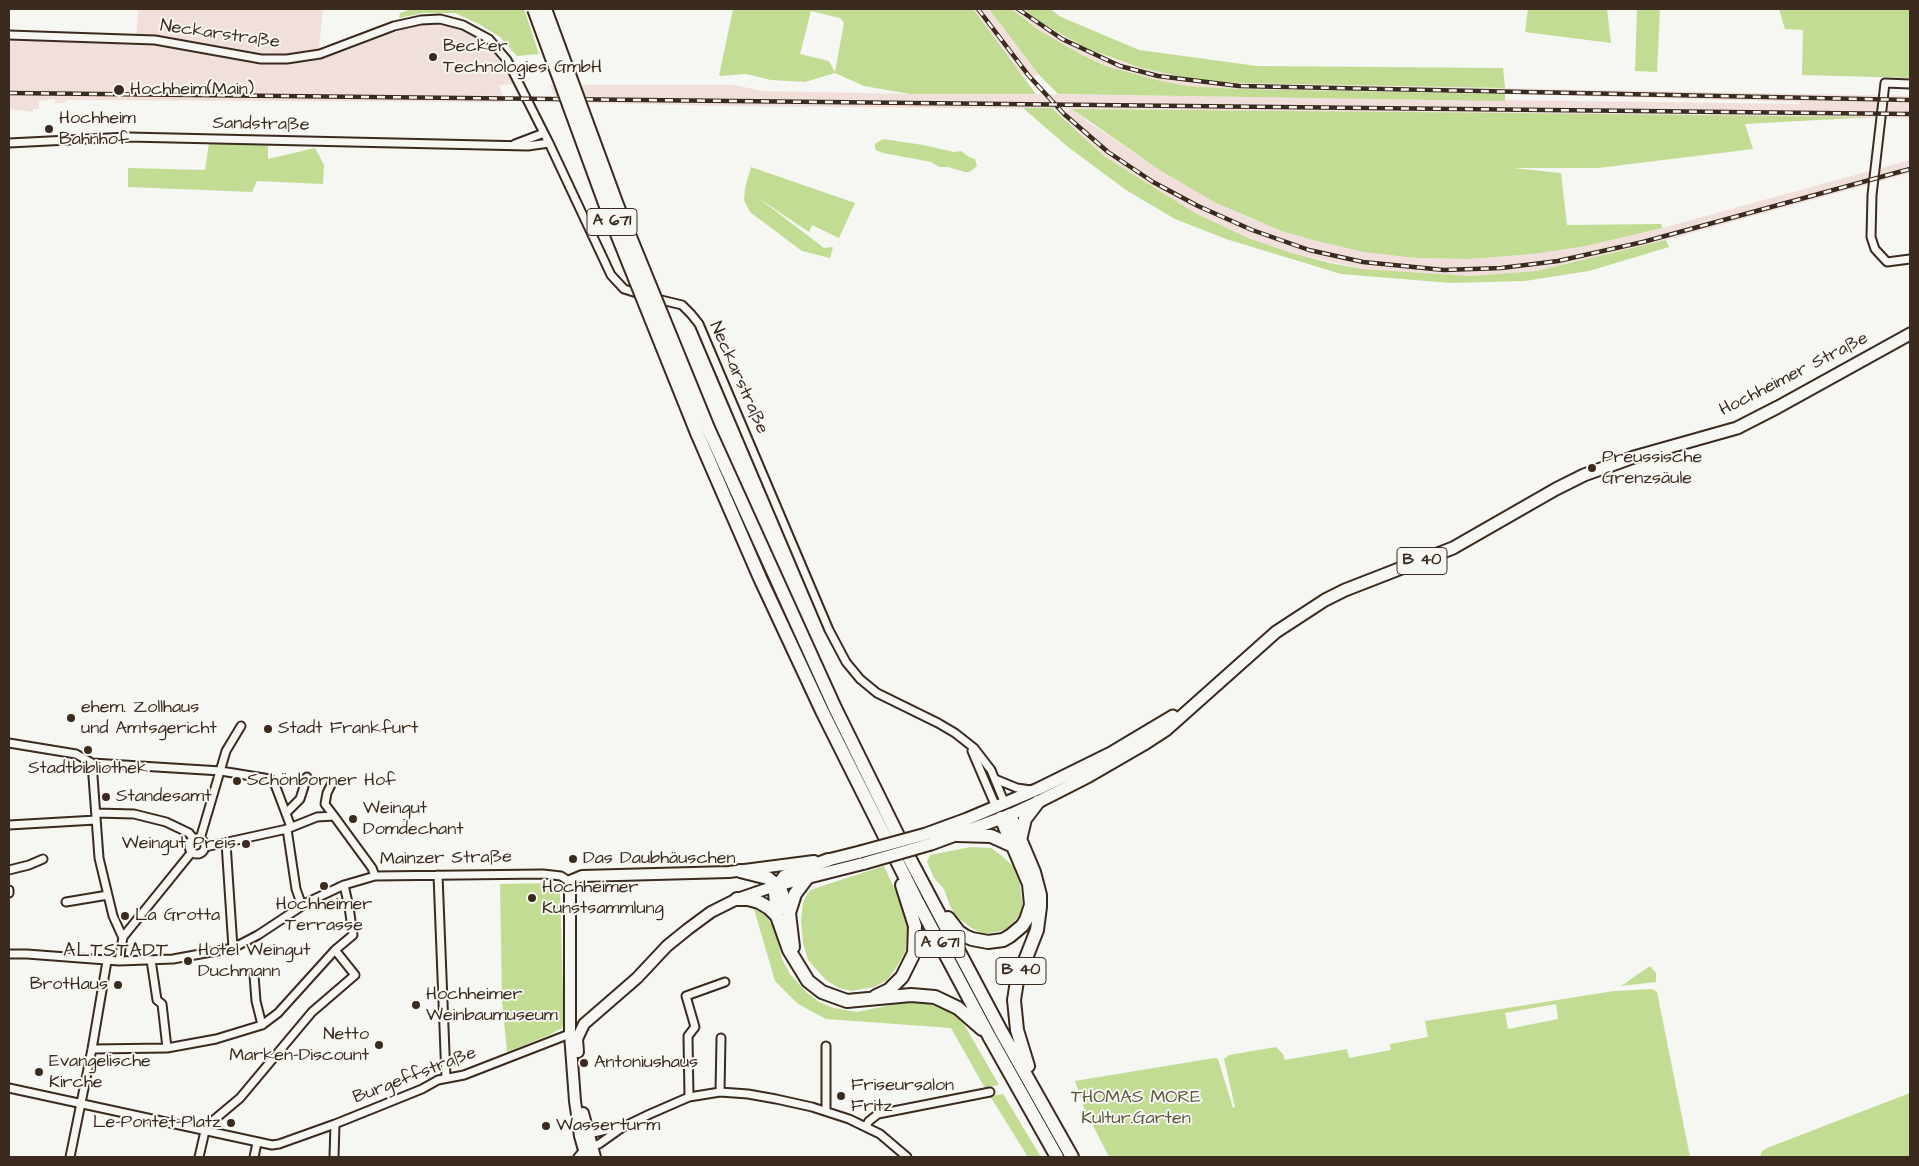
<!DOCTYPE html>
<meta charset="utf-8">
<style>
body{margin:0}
#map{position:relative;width:1919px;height:1166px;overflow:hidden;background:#f6f6f2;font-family:"Architects Daughter",sans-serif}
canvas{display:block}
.frame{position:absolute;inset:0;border:10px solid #3b2a1e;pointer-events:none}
</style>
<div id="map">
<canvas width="1919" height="1166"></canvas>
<div class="frame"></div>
</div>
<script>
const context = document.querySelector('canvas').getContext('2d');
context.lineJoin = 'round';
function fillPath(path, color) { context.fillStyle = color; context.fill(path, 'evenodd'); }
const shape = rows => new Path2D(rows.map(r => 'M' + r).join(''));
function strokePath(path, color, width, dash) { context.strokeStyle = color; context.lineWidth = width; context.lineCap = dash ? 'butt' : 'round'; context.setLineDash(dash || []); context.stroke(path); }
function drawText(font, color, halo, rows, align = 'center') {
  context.font = font + ' "Architects Daughter",sans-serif'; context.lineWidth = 4; context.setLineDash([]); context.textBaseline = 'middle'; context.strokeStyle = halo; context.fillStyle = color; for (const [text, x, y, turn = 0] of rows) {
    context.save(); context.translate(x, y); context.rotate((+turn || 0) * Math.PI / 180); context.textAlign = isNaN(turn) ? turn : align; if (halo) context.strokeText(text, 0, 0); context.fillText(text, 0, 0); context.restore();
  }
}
fillPath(shape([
 [138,9,323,9,318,58,323,59,407,28,433,24,449,26,466,31,481,40,493,51,515,84,499,85,505,102,66,100,65,103,55,103,55,99,39,101,39,109,33,109,33,112,9,109,9,40,136,43],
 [973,9,989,9,1039,75,1024,77,1004,53],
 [1012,9,1024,9,1042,23,1064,36,1112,59,1138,67,1191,79,1239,83,1910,96,1910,118,1073,109,1085,117,1084,119,1161,171,1216,203,1252,219,1417,258,1470,259,1533,254,1586,246,1662,228,1910,160,1910,173,1666,240,1536,271,1470,276,1418,274,1362,269,1292,253,1248,238,1195,213,1104,156,1062,116,1071,109,729,106,556,102,550,85,734,85,763,91,910,94,1036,94,1799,104,1800,102,1505,94,1239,89,1188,86,1157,80,1106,66,1082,55,1037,29]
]), '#f1dfdc');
fillPath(shape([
 [411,9,524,9,539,54,517,56,500,37,479,24,455,13,423,13,399,18,400,13],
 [733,9,973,9,1036,94,910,94,864,86,835,73,805,82,771,80,746,74,719,76],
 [811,11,840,18,844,23,835,72,829,61,800,54],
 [989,9,1012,9,1037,29,1082,55,1106,66,1157,80,1188,86,1239,89,1505,94,1505,101,1058,94,1039,75],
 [1024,9,1051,9,1059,16,1139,50,1257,66,1503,68,1505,88,1239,83,1191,79,1138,67,1086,48,1042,23],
 [1528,9,1607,9,1611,43,1525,32],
 [1637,9,1660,9,1657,72,1635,71],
 [1779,9,1910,9,1910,78,1802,75,1803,30,1785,29],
 [1023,108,1052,108,1104,156,1195,213,1248,238,1292,253,1330,263,1362,269,1470,276,1536,271,1666,240,1669,247,1589,271,1525,281,1451,283,1341,274,1226,239,1175,219,1126,190,1068,147],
 [1072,109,1506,113,1874,117,1745,124,1753,149,1598,168,1513,168,1561,173,1567,225,1661,224,1662,228,1586,246,1533,254,1470,259,1417,258,1364,252,1313,240,1282,231,1216,203,1161,171],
 [883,139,923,145,954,152,961,151,969,157,975,159,977,166,970,172,965,172,948,167,939,167,931,162,883,153,876,150,875,147,875,144],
 [209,143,268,145,268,159,315,148,324,165,323,184,257,181,252,192,128,187,128,168,205,170],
 [751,167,855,203,839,238,812,225,809,232,757,197,824,248,833,247,830,258,802,251,750,212,744,200,745,188],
 [971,847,991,848,1002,856,1014,867,1020,884,1023,912,1005,930,984,934,973,929,958,918,950,906,944,889,934,878,927,862,930,855],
 [884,866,903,907,908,923,905,952,896,968,887,980,874,987,851,991,839,988,826,980,808,960,803,943,801,920,803,902,810,890],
 [551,883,556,886,560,893,564,1023,562,1028,549,1035,507,1052,502,1000,500,884],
 [754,909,763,913,774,927,782,959,790,974,806,992,819,1002,834,1008,857,1012,905,1002,928,1003,946,1009,959,1018,965,1026,999,1085,985,1088,951,1028,826,1019,798,1004,775,981],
 [1650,966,1656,973,1656,982,1621,986],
 [1652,989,1657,992,1690,1157,1109,1157,1084,1108,1075,1081,1214,1058,1218,1059,1233,1108,1235,1107,1224,1059,1229,1055,1276,1047,1283,1054,1285,1060,1347,1049,1349,1058,1391,1050,1390,1044,1428,1037,1425,1021,1614,991],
 [1556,1004,1558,1019,1508,1029,1505,1013],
 [1910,1093,1910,1157,1760,1157,1762,1151,1767,1148],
 [1003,1094,1041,1157,1028,1157,990,1096]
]), '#c2dc93');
const street = shape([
 [9,35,155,40,261,59,287,59,320,54,394,26,421,20,440,19,463,25,489,39,507,60,549,143,611,275,624,289,643,295],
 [1910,84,1885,83,1872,195,1871,237,1875,249,1887,262,1910,259],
 [9,143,128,137,528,146,549,143],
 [515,144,544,133],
 [653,298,682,305,691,314,699,324,829,630,846,662,860,679,877,693,938,723,955,733,974,748,991,770,1005,804],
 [9,743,76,754,92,763,99,858,113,916,123,938],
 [972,751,996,807],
 [92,763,221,771,270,779,274,782,291,827],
 [995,779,1017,788,1031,790],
 [332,783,327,793,325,804,334,816],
 [96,813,134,814,166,822,189,833,193,838],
 [286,813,300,799,307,777],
 [9,825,96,820],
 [287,829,296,889,302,906],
 '189 846a8 8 0 1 1 16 0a8 8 0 1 1-16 0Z',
 [200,839,226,751,241,726],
 [226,843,233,948],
 [205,847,287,829,317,817,334,816,372,868,375,876],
 [9,870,29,865,43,859],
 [438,875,446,1078],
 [9,890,9,893],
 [66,902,108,895],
 [9,954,27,954,119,961,173,959,233,948,258,935,308,902,344,885,375,876,543,874,561,876,570,882],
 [151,960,157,1000,162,1004,167,1048],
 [119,961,123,937,191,853],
 [254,975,256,1001,262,1025],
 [826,1046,826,1111],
 [92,1049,167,1048,216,1039,262,1025,278,1013,335,950,353,935,349,907,344,885],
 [9,1088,272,1145,279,1144,335,1124,422,1089,438,1080,464,1075,567,1035,574,1035],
 [720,1092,721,1038],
 [689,1097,688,1036,695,1027,686,996,725,982],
 [866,1126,869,1121,878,1114,990,1092],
 [584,1135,620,1127],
 [70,1157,92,1049,107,961],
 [199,1157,205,1131,209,1124,240,1098,312,1012,355,975,335,950],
 [254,1157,257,1143],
 [334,1157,335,1124],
 [578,1157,584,1150,599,1144,623,1127,650,1114,689,1097,720,1092,748,1094,776,1099,812,1107,849,1119,880,1134,907,1157]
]);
const secondary = shape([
 [578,1052,577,1039,584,1024,637,978,667,946,688,929,711,912,737,899,778,885],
 [583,1113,595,1157],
 [586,1157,580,1136,575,1101,570,1034,570,881,582,876,729,872,814,861]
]);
const primary = shape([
 [926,834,967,819,1038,789,1111,753,1173,716],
 [931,844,1010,815,1038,802,1089,776,1146,743,1166,730,1276,632,1325,600,1345,590,1453,548,1556,489,1584,475,1634,457,1737,428,1778,407,1910,334],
 [828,860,860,852],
 [778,885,865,863]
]);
const highway = shape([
 [708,428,835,708,904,848,1001,1031,1072,1157],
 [697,433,760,578,823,713,916,899,989,1036,1057,1157],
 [1010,815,1034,872,1040,895,1040,907,1037,930,1017,981,1014,1000,1017,1030,1028,1066],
 [957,835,991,836,1011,845],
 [1020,840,1025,819,1038,802],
 [828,860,785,876,778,885,775,892,777,916,789,950,808,981,822,992,847,1001,911,995,935,997,958,1008,982,1029],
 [740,871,768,878,780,888,789,913,793,947],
 [737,899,748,899,759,902,769,908,777,916],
 [789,913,795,894,807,878],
 [948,918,959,932,965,936,972,939,988,942,1003,940,1010,936,1022,926,1026,920,1031,905,1029,884,1001,818],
 [876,996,889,990,902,977,914,953,915,926,902,885]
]);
strokePath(street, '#3b2a1e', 11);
strokePath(secondary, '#3b2a1e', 14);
strokePath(primary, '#3b2a1e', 15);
strokePath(highway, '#3b2a1e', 16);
strokePath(street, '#f6f6f2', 7);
strokePath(secondary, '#f6f6f2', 10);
strokePath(primary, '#f6f6f2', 11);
strokePath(highway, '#f6f6f2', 12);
const rail = shape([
 [978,9,1029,76,1064,114,1108,152,1153,182,1198,206,1252,230,1309,250,1363,262,1444,270,1501,268,1558,261,1643,242,1910,169],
 [1018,9,1062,39,1120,66,1158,76,1239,86,1910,100],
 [9,93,1910,114]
]);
strokePath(rail, '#3b2a1e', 4.5);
strokePath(rail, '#f6f6f2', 2.5, [8]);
const primaryBridge = shape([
 [860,852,926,834],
 [865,863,931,844]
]);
const highwayBridge = shape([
 [534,9,607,209,697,433],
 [545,9,617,205,708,428]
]);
strokePath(primaryBridge, '#3b2a1e', 15, []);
strokePath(highwayBridge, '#3b2a1e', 16, []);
strokePath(primaryBridge, '#f6f6f2', 11);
strokePath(highwayBridge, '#f6f6f2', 12);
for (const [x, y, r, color] of [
 [433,57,5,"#3b2a1e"],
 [119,90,6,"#3b2a1e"],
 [49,129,5,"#3b2a1e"],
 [1592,468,5,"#3b2a1e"],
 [71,718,5,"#3b2a1e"],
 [268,729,5,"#3b2a1e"],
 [88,750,5,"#3b2a1e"],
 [237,781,5,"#3b2a1e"],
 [106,797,5,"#3b2a1e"],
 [353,819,5,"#3b2a1e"],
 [246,844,5,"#3b2a1e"],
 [573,859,5,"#3b2a1e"],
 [324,886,5,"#3b2a1e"],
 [532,898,5,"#3b2a1e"],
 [125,916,5,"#3b2a1e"],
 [188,961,5,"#3b2a1e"],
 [118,985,5,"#3b2a1e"],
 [416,1005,5,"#3b2a1e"],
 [379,1045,5,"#3b2a1e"],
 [584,1063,5,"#3b2a1e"],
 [39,1072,5,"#3b2a1e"],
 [841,1096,5,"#3b2a1e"],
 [231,1123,5,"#3b2a1e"],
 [546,1126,5,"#3b2a1e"]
]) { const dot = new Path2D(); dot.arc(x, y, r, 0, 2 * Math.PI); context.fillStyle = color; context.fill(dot); strokePath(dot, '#f6f6f2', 2); }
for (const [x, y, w] of [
 [612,222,50],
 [1422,561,50],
 [940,944,50],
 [1021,971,50]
]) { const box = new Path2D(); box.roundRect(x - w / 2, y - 13.5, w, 27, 4); context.fillStyle = '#f6f6f2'; context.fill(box); strokePath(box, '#3b2a1e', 1); }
drawText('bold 16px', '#3b2a1e', null, [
 ["A 671",612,222],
 ["B 40",1422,561],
 ["A 671",940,944],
 ["B 40",1021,971]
]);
drawText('18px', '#3b2a1e', '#f6f6f2', [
 ["Neckarstraße",220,35,8],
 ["Sandstraße",261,125,1],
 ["Hochheimer Straße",1794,375,-27],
 ["Neckarstraße",738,378,66],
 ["Mainzer Straße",446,859,-1],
 ["Burgeffstraße",415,1076,-21]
]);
drawText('18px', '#3b2a1e', '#f6f6f2', [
 ["Becker",443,47],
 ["Technologies GmbH",443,68],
 ["Hochheim(Main)",130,90],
 ["Hochheim",59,119],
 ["Bahnhof",59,140],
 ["Preussische",1602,458],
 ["Grenzsäule",1602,479],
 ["ehem. Zollhaus",81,708],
 ["und Amtsgericht",81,729],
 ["Stadt Frankfurt",278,729],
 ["Stadtbibliothek",88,769,"center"],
 ["Schönborner Hof",247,781],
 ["Standesamt",116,797],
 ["Weingut",363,809],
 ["Domdechant",363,830],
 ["Weingut Preis",236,844,"right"],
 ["Das Daubhäuschen",583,859],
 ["Hochheimer",542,888],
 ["Kunstsammlung",542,909],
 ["Hochheimer",324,905,"center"],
 ["Terrasse",324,926,"center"],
 ["La Grotta",135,916],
 ["Hotel Weingut",198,951],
 ["Duchmann",198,972],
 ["BrotHaus",108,985,"right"],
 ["Hochheimer",426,995],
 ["Weinbaumuseum",426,1016],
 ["Netto",369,1035,"right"],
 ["Marken-Discount",369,1056,"right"],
 ["Evangelische",49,1062],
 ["Kirche",49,1083],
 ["Antoniushaus",594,1063],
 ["Friseursalon",851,1086],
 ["Fritz",851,1107],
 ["Le-Pontet-Platz",221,1123,"right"],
 ["Wasserturm",556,1126]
], 'left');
drawText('18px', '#5d563b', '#f6f6f2', [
 ["THOMAS MORE",1136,1098],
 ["Kultur.Garten",1136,1119]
]);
context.letterSpacing = '1px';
drawText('19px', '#3b2a1e', '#f6f6f2', [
 ["ALTSTADT",116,952]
]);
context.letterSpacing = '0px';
</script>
